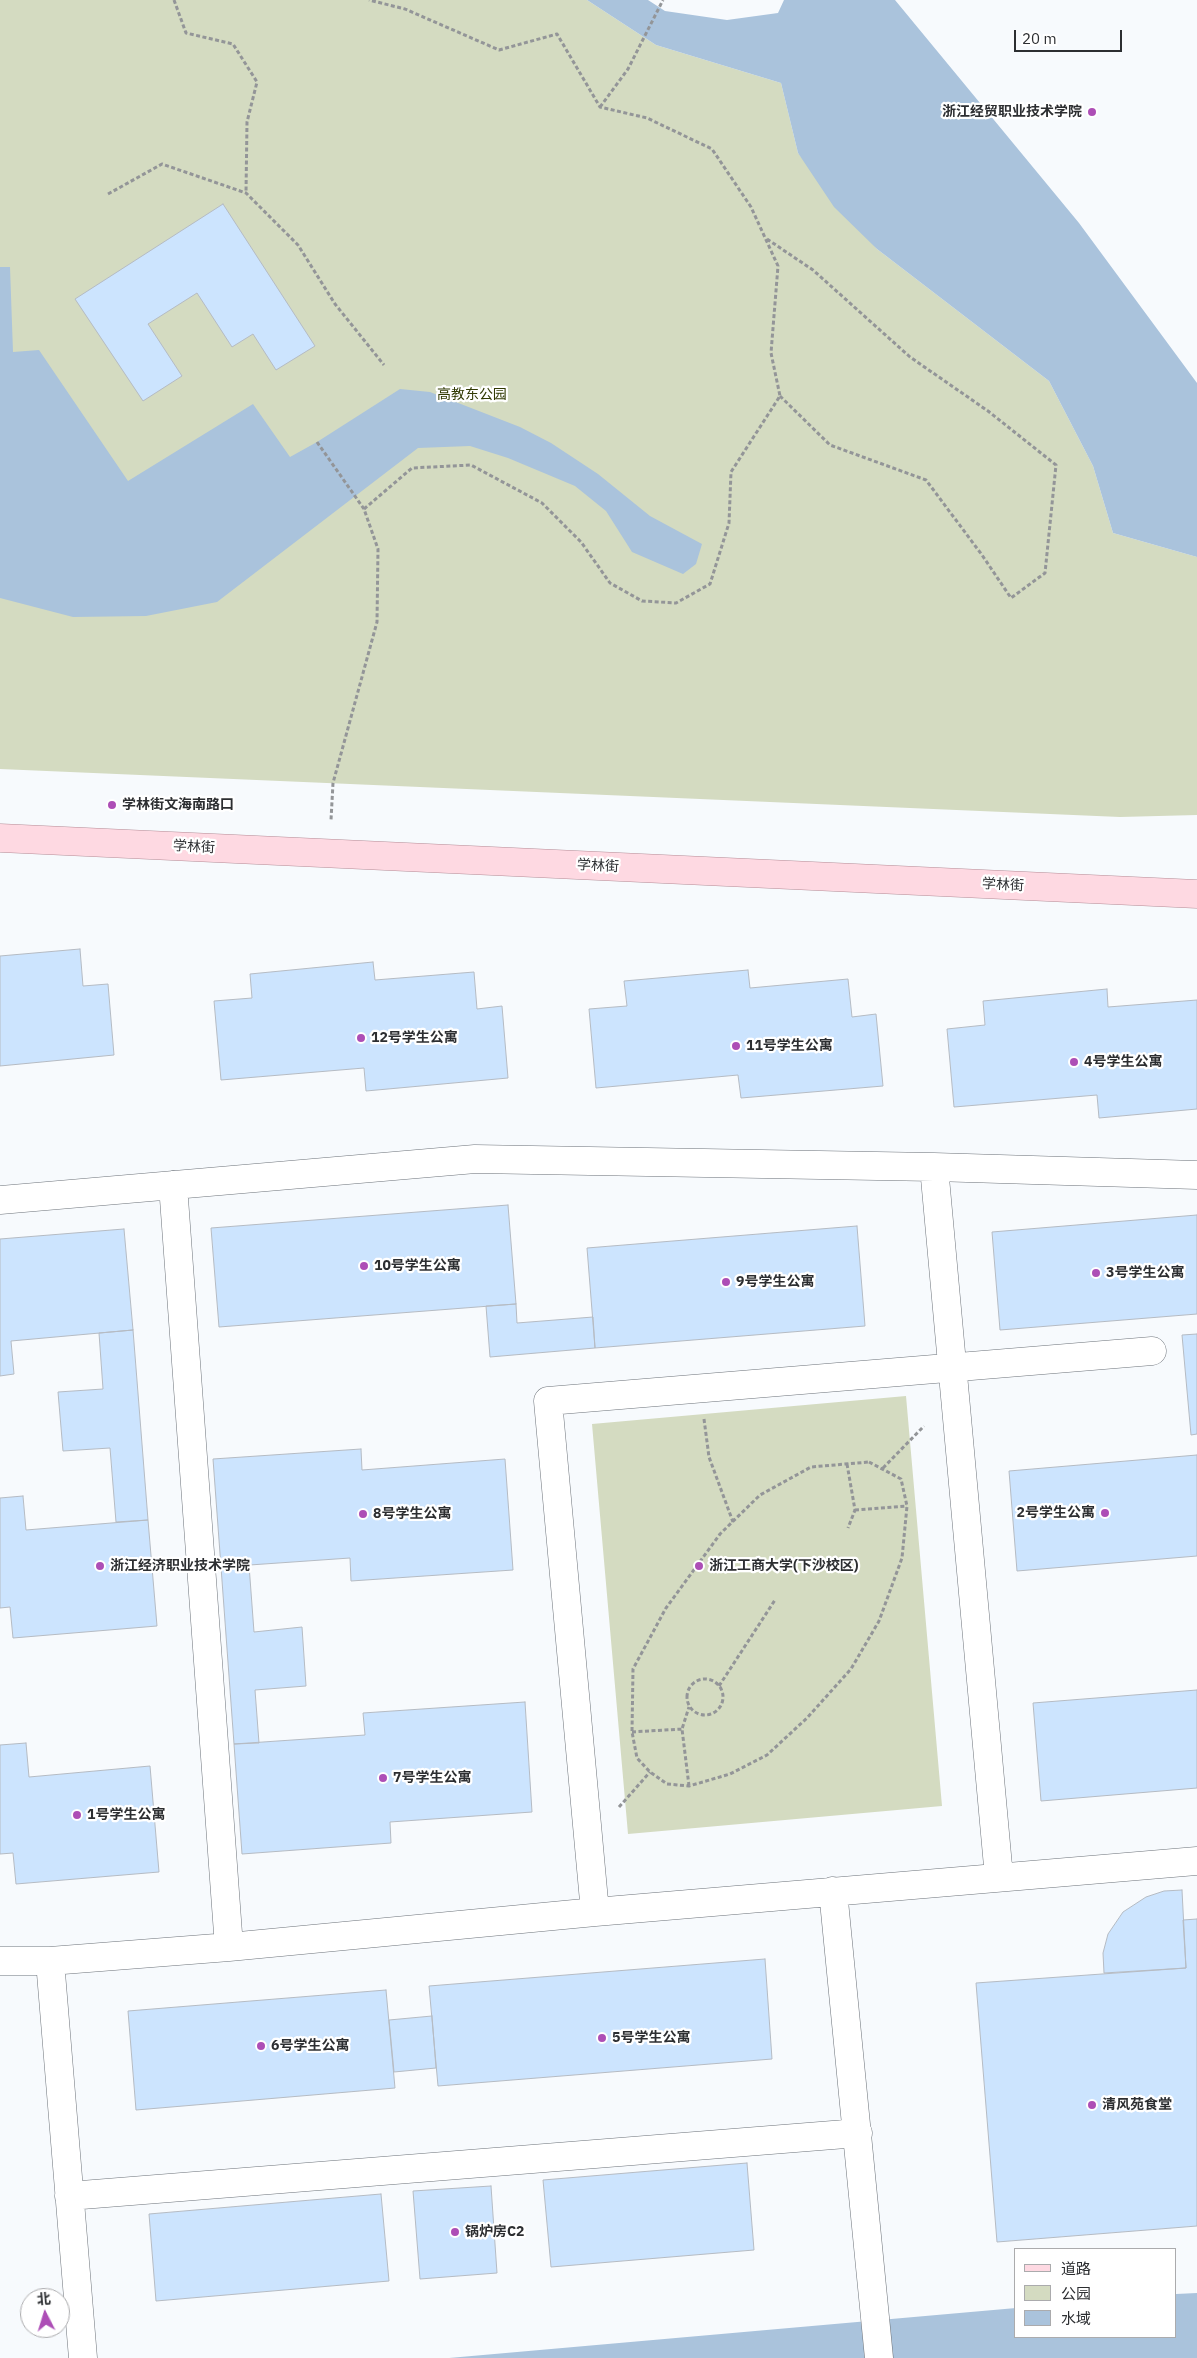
<!DOCTYPE html>
<meta charset="utf-8">
<style>
body{margin:0}
#map{position:relative;width:1197px;height:2358px;overflow:hidden;background:#f7fafd;font-family:"IBM Plex Sans","Noto Sans SC",sans-serif}
canvas{display:block}
.legend{position:absolute;left:1014px;top:2248px;width:162px;height:90px;box-sizing:border-box;background:#fff;border:1px solid #ababad;margin:0;padding:6px 9px;list-style:none;font-size:15px;color:#2c2e31}
.legend li{display:flex;align-items:center;gap:10px;height:25px}
.legend b{width:25px;border:1px solid #ababad}
.north{position:absolute;left:20px;top:2288px;width:50px;height:50px;box-sizing:border-box;background:#fff;border:1px solid #ababad;border-radius:50%;rotate:355deg;font-size:14px;font-weight:700;line-height:20px;text-align:center;color:#2c2e31}
.north::after{content:'';display:block;margin:auto;width:18px;height:22px;background:#ad4eb6;clip-path:polygon(50% 0,100% 100%,50% 72%,0 100%)}
.scale{position:absolute;left:1014px;top:30px;width:108px;height:22px;box-sizing:border-box;border:2px solid #2c2e31;border-top:0;padding-left:6px;font-size:15px;line-height:18px;white-space:nowrap;color:#2c2e31;-webkit-text-stroke:4px #fff;paint-order:stroke}
</style>
<div id="map">
<canvas width="1197" height="2358"></canvas>
<ul class="legend">
<li><b style="height:6px;background:#fed9e2"></b>道路</li>
<li><b style="height:14px;background:#d4dbc1"></b>公园</li>
<li><b style="height:14px;background:#aac3dc"></b>水域</li>
</ul>
<div class="north">北</div>
<div class="scale">20 m</div>
</div>
<script>
const context = document.querySelector('canvas').getContext('2d');
context.lineJoin = 'round';
function fillPath(path, color) { context.fillStyle = color; context.fill(path, 'evenodd'); }
const shape = rows => new Path2D(rows.map(r => 'M' + r).join(''));
function strokePath(path, color, width, dash) { context.strokeStyle = color; context.lineWidth = width; context.lineCap = dash ? 'butt' : 'round'; context.setLineDash(dash || []); context.stroke(path); }
function drawText(font, color, halo, rows, align = 'center') {
  context.font = font + ' "IBM Plex Sans","Noto Sans SC",sans-serif'; context.lineWidth = 4.5; context.setLineDash([]); context.textBaseline = 'middle'; context.strokeStyle = halo; context.fillStyle = color; for (const [text, x, y, turn = 0] of rows) {
    context.save(); context.translate(x, y); context.rotate((+turn || 0) * Math.PI / 180); context.textAlign = isNaN(turn) ? turn : align; if (halo) context.strokeText(text, 0, 0); context.fillText(text, 0, 0); context.restore();
  }
}
fillPath(shape([
 [0,0,587,0,656,45,781,83,798,153,877,249,1049,381,1093,466,1113,533,1197,557,1197,815,1120,817,0,769],
 [906,1396,942,1806,628,1834,592,1424]
]), '#d4dbc1');
fillPath(shape([
 [587,0,648,0,665,11,727,20,778,13,784,0,895,0,1079,223,1197,383,1197,557,1113,533,1093,466,1049,381,877,249,834,207,798,153,781,83,656,45],
 [0,267,10,267,13,352,39,350,128,481,253,404,290,457,317,442,400,389,430,392,520,427,551,443,598,474,650,516,702,544,696,564,683,574,632,552,606,511,575,486,508,458,470,446,418,448,217,602,146,616,73,617,0,598],
 [1197,2293,1197,2358,449,2358,1016,2308,1016,2337,1176,2337,1176,2294]
]), '#aac3dc');
const building = shape([
 [223,204,315,346,276,370,253,334,232,347,197,293,148,324,182,376,143,401,75,299,223,204],
 [80,949,83,986,108,984,114,1055,0,1066,0,956,80,949],
 [373,962,375,980,474,972,477,1009,502,1006,508,1078,366,1091,364,1068,221,1080,214,1001,252,998,250,974,373,962],
 [748,970,750,988,848,979,852,1017,876,1014,883,1086,741,1098,738,1075,596,1088,589,1009,627,1006,624,981,748,970],
 [1107,989,1108,1007,1197,1000,1197,1109,1099,1118,1097,1095,954,1107,947,1029,985,1025,983,1001,1107,989],
 [508,1205,516,1304,219,1327,211,1228,508,1205],
 [1197,1215,1197,1314,1000,1330,992,1232,1197,1215],
 [857,1226,865,1326,595,1348,587,1248,857,1226],
 [124,1229,133,1330,11,1341,14,1374,0,1376,0,1239,124,1229],
 [516,1304,517,1323,593,1317,595,1348,490,1357,486,1306,516,1304],
 [133,1330,148,1520,116,1522,110,1448,63,1451,58,1392,103,1389,99,1333,133,1330],
 [1197,1334,1197,1434,1191,1435,1182,1335,1197,1334],
 [361,1449,362,1470,505,1459,513,1570,351,1581,350,1558,221,1567,213,1459,361,1449],
 [1197,1455,1197,1556,1017,1571,1009,1471,1197,1455],
 [23,1496,26,1530,148,1520,157,1626,13,1638,10,1607,0,1608,0,1498,23,1496],
 [249,1565,254,1632,302,1627,306,1686,255,1690,259,1743,234,1744,221,1567,249,1565],
 [1197,1690,1197,1788,1041,1801,1033,1703,1197,1690],
 [525,1702,532,1812,390,1822,391,1843,242,1854,234,1744,365,1735,363,1713,525,1702],
 [26,1743,29,1777,150,1766,159,1872,16,1884,13,1853,0,1854,0,1745,26,1743],
 [1182,1890,1186,1968,1104,1973,1103,1953,1108,1934,1123,1912,1146,1897,1164,1891,1182,1890],
 [1197,1919,1197,2226,997,2242,976,1983,1186,1968,1183,1920,1197,1919],
 [765,1959,772,2059,438,2086,429,1986,765,1959],
 [386,1990,395,2088,136,2110,128,2011,386,1990],
 [432,2016,436,2068,394,2072,389,2020,432,2016],
 [747,2163,754,2250,551,2267,543,2180,747,2163],
 [491,2186,497,2273,420,2279,413,2191,491,2186],
 [381,2194,389,2281,156,2301,149,2214,381,2194]
]);
fillPath(building, '#cce4fe');
strokePath(building, '#b5bbc3', 1);
const minor = shape([
 [934,1167,999,1877],
 [173,1185,229,1947],
 [0,1200,475,1159,934,1167,1197,1175],
 [833,1891,879,2358],
 [595,1912,548,1401,1152,1351],
 [0,1961,50,1961,229,1947,595,1912,1197,1861],
 [50,1961,83,2358],
 [69,2196,858,2133]
]);
const major = shape([
 [0,838,1197,894]
]);
strokePath(minor, '#6d737a', 29);
strokePath(major, '#b48d97', 29);
strokePath(shape([
 [174,0,186,33,233,44,257,82,247,122,246,193],
 [600,107,628,69,663,0],
 [108,194,162,164,246,193,298,245,335,304,384,365],
 [767,239,813,270,910,357,988,411,1056,465,1045,573,1011,598,982,555,926,480,830,445,780,396],
 [317,442,364,509,378,549,377,622,333,783,331,820],
 [364,509,412,468,471,465,542,503,581,542,610,583,642,601,676,603,710,584,729,523,731,472,780,396,771,353,778,266,751,207,712,149,647,118,600,107,557,34,499,50,405,9,369,0],
 [704,1419,709,1457,733,1522],
 [869,1462,901,1479,907,1506,902,1558,879,1621,851,1669,807,1718,767,1755,730,1774,689,1786,667,1784,650,1772,637,1758,632,1732,633,1669,666,1608,720,1534,760,1495,811,1467,869,1462],
 [847,1464,855,1510,848,1528],
 [883,1468,924,1426],
 [855,1510,907,1506],
 '687 1697a18 18 0 1 1 36 0a18 18 0 1 1-36 0Z',
 [719,1686,775,1600],
 [632,1732,682,1729],
 [689,1786,682,1729,689,1707],
 [619,1807,650,1772]
]), '#939598', 3, [4, 2.5]);
strokePath(minor, '#fff', 28);
strokePath(major, '#fed9e2', 28);
for (const [x, y, r, color] of [
 [1092,112,5,"#ad4eb6"],
 [112,805,5,"#ad4eb6"],
 [361,1038,5,"#ad4eb6"],
 [736,1046,5,"#ad4eb6"],
 [1074,1062,5,"#ad4eb6"],
 [364,1266,5,"#ad4eb6"],
 [1096,1273,5,"#ad4eb6"],
 [726,1282,5,"#ad4eb6"],
 [1105,1513,5,"#ad4eb6"],
 [363,1514,5,"#ad4eb6"],
 [100,1566,5,"#ad4eb6"],
 [699,1566,5,"#ad4eb6"],
 [383,1778,5,"#ad4eb6"],
 [77,1815,5,"#ad4eb6"],
 [602,2038,5,"#ad4eb6"],
 [261,2046,5,"#ad4eb6"],
 [1092,2105,5,"#ad4eb6"],
 [455,2232,5,"#ad4eb6"]
]) { const dot = new Path2D(); dot.arc(x, y, r, 0, 2 * Math.PI); context.fillStyle = color; context.fill(dot); strokePath(dot, '#fff', 2); }
drawText('bold 14px', '#2c2e31', '#fff', [
 ["浙江经贸职业技术学院",1082,112,"right"],
 ["学林街文海南路口",122,805],
 ["12号学生公寓",371,1038],
 ["11号学生公寓",746,1046],
 ["4号学生公寓",1084,1062],
 ["10号学生公寓",374,1266],
 ["3号学生公寓",1106,1273],
 ["9号学生公寓",736,1282],
 ["2号学生公寓",1095,1513,"right"],
 ["8号学生公寓",373,1514],
 ["浙江经济职业技术学院",110,1566],
 ["浙江工商大学(下沙校区)",709,1566],
 ["7号学生公寓",393,1778],
 ["1号学生公寓",87,1815],
 ["5号学生公寓",612,2038],
 ["6号学生公寓",271,2046],
 ["清风苑食堂",1102,2105],
 ["锅炉房C2",465,2232]
], 'left');
drawText('14px', '#313a03', '#fff', [
 ["高教东公园",472,395]
]);
drawText('14px', '#2c2e31', '#fff', [
 ["学林街",194,847,3],
 ["学林街",598,866,3],
 ["学林街",1003,885,3]
]);
</script>
